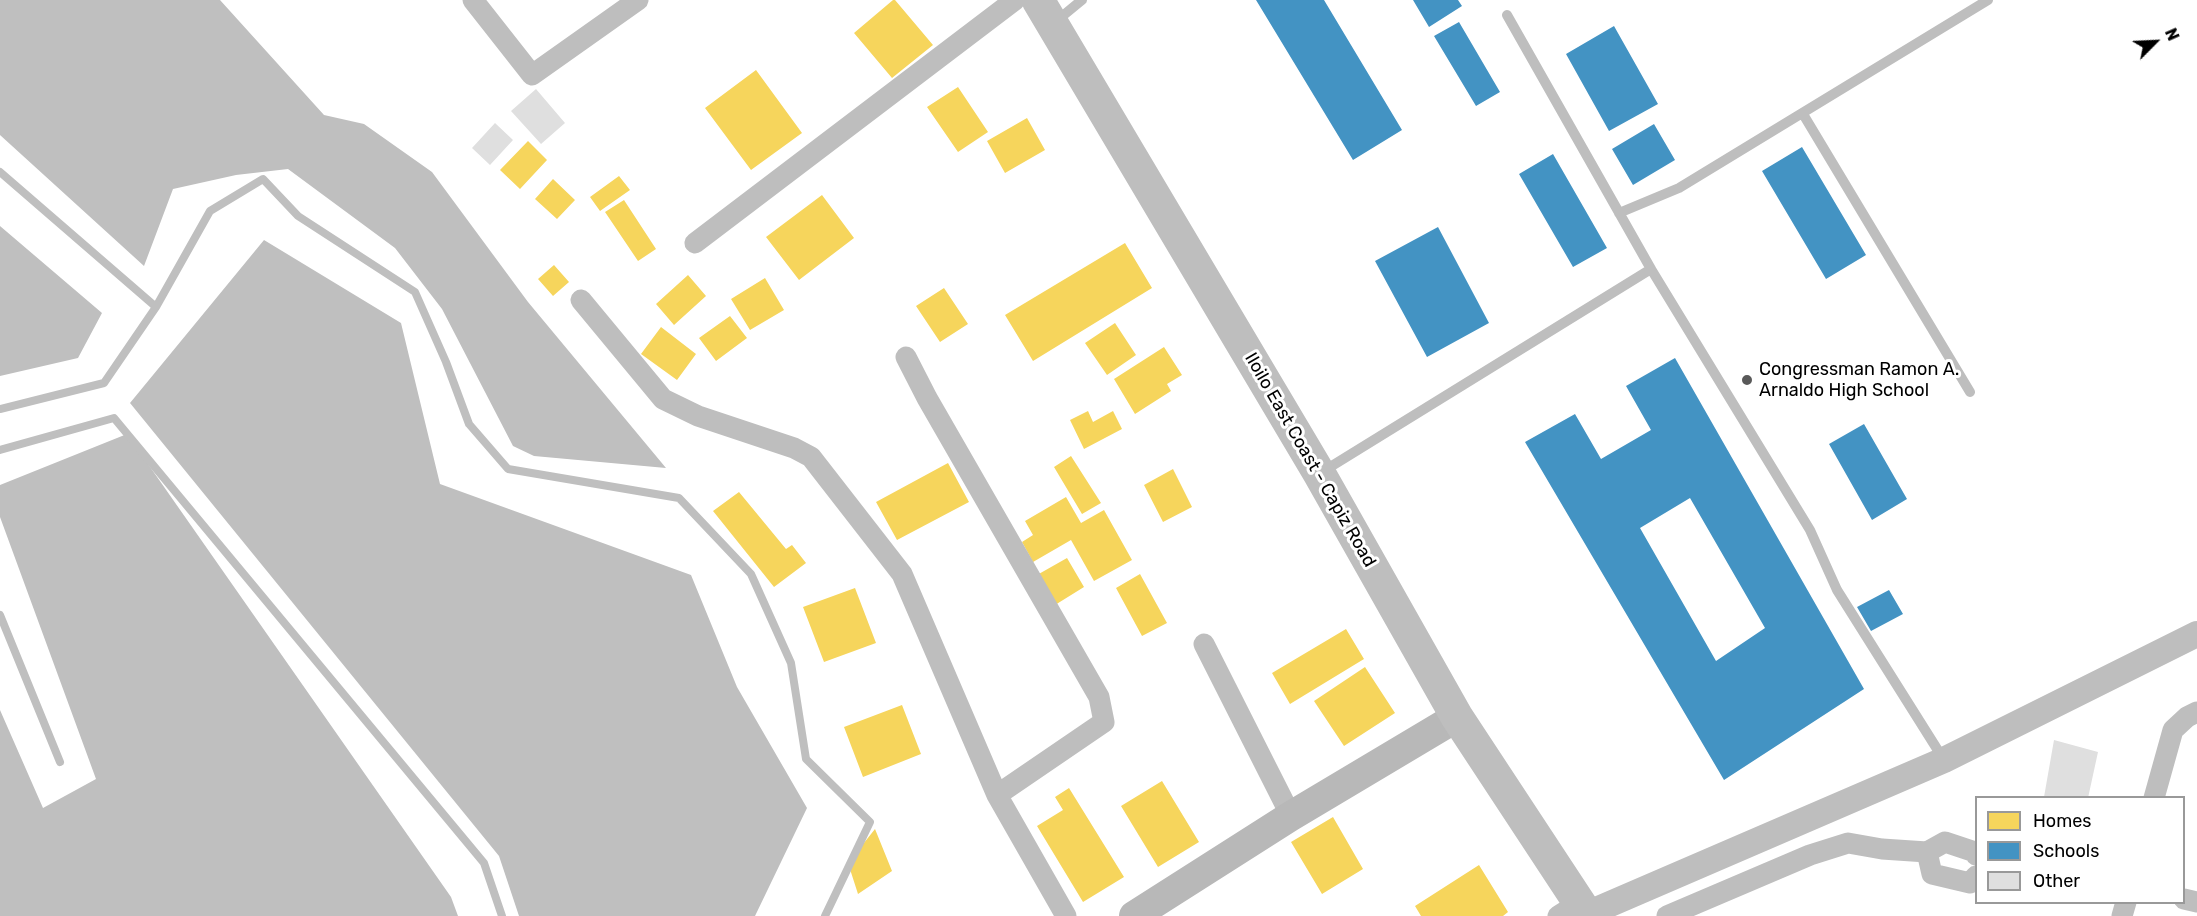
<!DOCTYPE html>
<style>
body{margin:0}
#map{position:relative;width:2197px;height:916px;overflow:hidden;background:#fff;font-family:Rubik,sans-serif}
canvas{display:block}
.legend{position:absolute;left:1975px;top:796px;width:210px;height:108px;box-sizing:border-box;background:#fff;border:2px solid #999;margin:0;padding:8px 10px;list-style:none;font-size:18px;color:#000}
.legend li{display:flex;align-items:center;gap:12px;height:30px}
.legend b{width:30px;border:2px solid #999}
.north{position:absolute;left:2125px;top:12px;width:60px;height:60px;-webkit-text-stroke:4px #fff;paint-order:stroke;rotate:66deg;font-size:16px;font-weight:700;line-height:24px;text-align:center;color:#000}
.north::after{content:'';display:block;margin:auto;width:21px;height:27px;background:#000;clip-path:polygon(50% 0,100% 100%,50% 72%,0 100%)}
</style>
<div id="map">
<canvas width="2197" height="916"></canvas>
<ul class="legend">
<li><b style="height:16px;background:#f6d55c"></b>Homes</li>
<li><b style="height:16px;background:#4393c3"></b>Schools</li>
<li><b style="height:16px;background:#dfdfdf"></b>Other</li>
</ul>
<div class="north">N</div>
</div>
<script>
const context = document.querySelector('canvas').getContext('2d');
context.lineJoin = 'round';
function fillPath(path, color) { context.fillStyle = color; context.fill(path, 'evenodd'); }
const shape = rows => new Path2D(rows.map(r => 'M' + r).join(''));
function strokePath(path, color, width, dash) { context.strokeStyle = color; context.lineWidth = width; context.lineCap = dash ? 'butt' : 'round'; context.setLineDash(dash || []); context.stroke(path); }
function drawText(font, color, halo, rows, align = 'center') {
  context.font = font + ' Rubik,sans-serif'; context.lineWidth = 6; context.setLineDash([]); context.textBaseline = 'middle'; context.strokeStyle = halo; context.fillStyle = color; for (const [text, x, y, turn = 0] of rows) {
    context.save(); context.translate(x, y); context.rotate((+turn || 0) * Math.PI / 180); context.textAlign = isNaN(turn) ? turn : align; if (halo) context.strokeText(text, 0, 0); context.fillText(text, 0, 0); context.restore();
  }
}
fillPath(shape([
 [0,0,220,0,324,115,364,124,432,172,528,302,666,468,534,456,513,446,442,309,395,248,288,169,236,175,173,189,144,266,0,135],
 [0,226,102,313,78,358,0,376],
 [264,240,401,323,440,484,691,575,737,687,807,808,755,916,519,916,499,856,130,403],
 [127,434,451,897,458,916,0,916,0,710,43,808,96,779,0,517,0,485]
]), '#bfbfbf');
fillPath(shape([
 [893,0,895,0,933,45,892,78,854,33],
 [756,70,802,133,751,170,705,108],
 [958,87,988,132,958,152,927,107],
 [1027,118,1045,150,1005,173,987,141],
 [528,141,547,160,520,189,500,170],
 [619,176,630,190,600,211,590,197],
 [553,179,575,200,557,219,535,199],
 [822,195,854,238,799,280,766,237],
 [624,200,656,249,638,261,605,212],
 [1125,243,1152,288,1033,361,1005,315],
 [554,265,569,282,553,296,538,279],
 [688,275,706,296,674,325,656,304],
 [765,278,784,310,750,330,731,299],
 [944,288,968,324,940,342,916,306],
 [730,316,747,338,716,361,699,338],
 [1115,323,1136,355,1107,375,1085,343],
 [661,327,696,354,677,380,641,354],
 [1164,347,1182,375,1167,384,1171,391,1135,414,1114,379],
 [1088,411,1093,422,1113,411,1122,429,1084,449,1070,420],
 [1071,456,1101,503,1082,514,1054,467],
 [948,463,969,502,897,540,876,502],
 [1173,469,1192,507,1163,522,1144,485],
 [739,492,786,549,792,545,806,563,774,587,713,511],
 [1066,497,1081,523,1104,510,1132,560,1094,581,1071,540,1033,562,1022,542,1033,535,1025,521],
 [1067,558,1084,587,1055,605,1037,575],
 [1140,574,1167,623,1142,636,1116,588],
 [855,588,876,643,824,662,803,607],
 [1346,629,1364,659,1290,704,1272,673],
 [1365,667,1395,713,1344,746,1314,701],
 [902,705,921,754,863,777,844,727],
 [1162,781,1199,842,1158,867,1121,806],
 [1069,788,1124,877,1083,902,1037,826,1063,810,1055,797],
 [1333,817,1363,869,1322,894,1291,842],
 [875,829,892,871,858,894,848,863],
 [1479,865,1508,912,1503,916,1421,916,1415,906]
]), '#f6d55c');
fillPath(shape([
 [1256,0,1324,0,1402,130,1353,160],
 [1413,0,1458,0,1462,6,1429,27],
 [1459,22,1500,92,1476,106,1434,36],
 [1614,26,1658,104,1609,131,1566,54],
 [1654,124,1675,160,1633,185,1612,149],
 [1802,147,1866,255,1826,279,1762,171],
 [1553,154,1607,248,1573,267,1519,174],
 [1438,227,1489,323,1427,357,1375,261],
 [1675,358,1864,689,1724,780,1525,442,1575,414,1601,459,1651,430,1626,386],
 [1690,498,1765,628,1716,661,1640,528],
 [1864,424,1907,499,1872,520,1829,444],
 [1889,590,1903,614,1871,631,1857,607]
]), '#4393c3');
strokePath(shape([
 [0,172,156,307,210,211,263,179,298,216,415,292,446,362,469,424,508,469,679,498,751,574,791,663,806,759,870,822,825,916],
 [0,409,104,383,156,307],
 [0,450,114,418,484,863,502,916],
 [0,615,60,762]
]), '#bfbfbf', 8);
fillPath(shape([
 [536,89,565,123,541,144,511,111],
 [495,123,513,140,490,165,472,148],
 [2054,740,2098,752,2088,798,2044,797]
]), '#dfdfdf');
strokePath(shape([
 [1507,15,1651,269,1810,530,1837,590,1944,760],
 [1054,23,1082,0],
 [1803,114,1970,392],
 [1619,213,1679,188,1988,0],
 [1322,472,1651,269]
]), '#bebebe', 10);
strokePath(shape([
 [473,0,532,75,638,0],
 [695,243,1015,0],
 [581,300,663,399,698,416,794,448,811,457,902,574,997,795,1066,916],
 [906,357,927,398,1099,697,1104,722,997,795],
 [1204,644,1291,816],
 [2154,798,2173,730,2187,717,2197,712],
 [1927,852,1932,874,1970,883,1976,876],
 [2184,899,2197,902],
 [1558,916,1580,902],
 [1667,916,1810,855,1848,843,1882,849,1927,852,1945,842,1975,852,1976,855],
 [2122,916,2126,902]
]), '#bebebe', 21);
strokePath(shape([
 [1587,914,1944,760,2197,634]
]), '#bebebe', 26);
strokePath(shape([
 [1134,916,1291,816,1457,717]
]), '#b8b8b8', 30);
strokePath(shape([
 [1038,0,1319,473,1457,717,1588,916]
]), '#bebebe', 33);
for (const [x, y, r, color] of [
 [1747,380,6,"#595959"]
]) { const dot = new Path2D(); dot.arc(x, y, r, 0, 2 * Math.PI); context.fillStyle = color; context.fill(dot); strokePath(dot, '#fff', 2); }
drawText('18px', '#000', '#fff', [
 ["Congressman Ramon A.",1759,370],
 ["Arnaldo High School",1759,391]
], 'left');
drawText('18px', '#000', '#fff', [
 ["Iloilo East Coast - Capiz Road",1310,460,60]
]);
</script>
